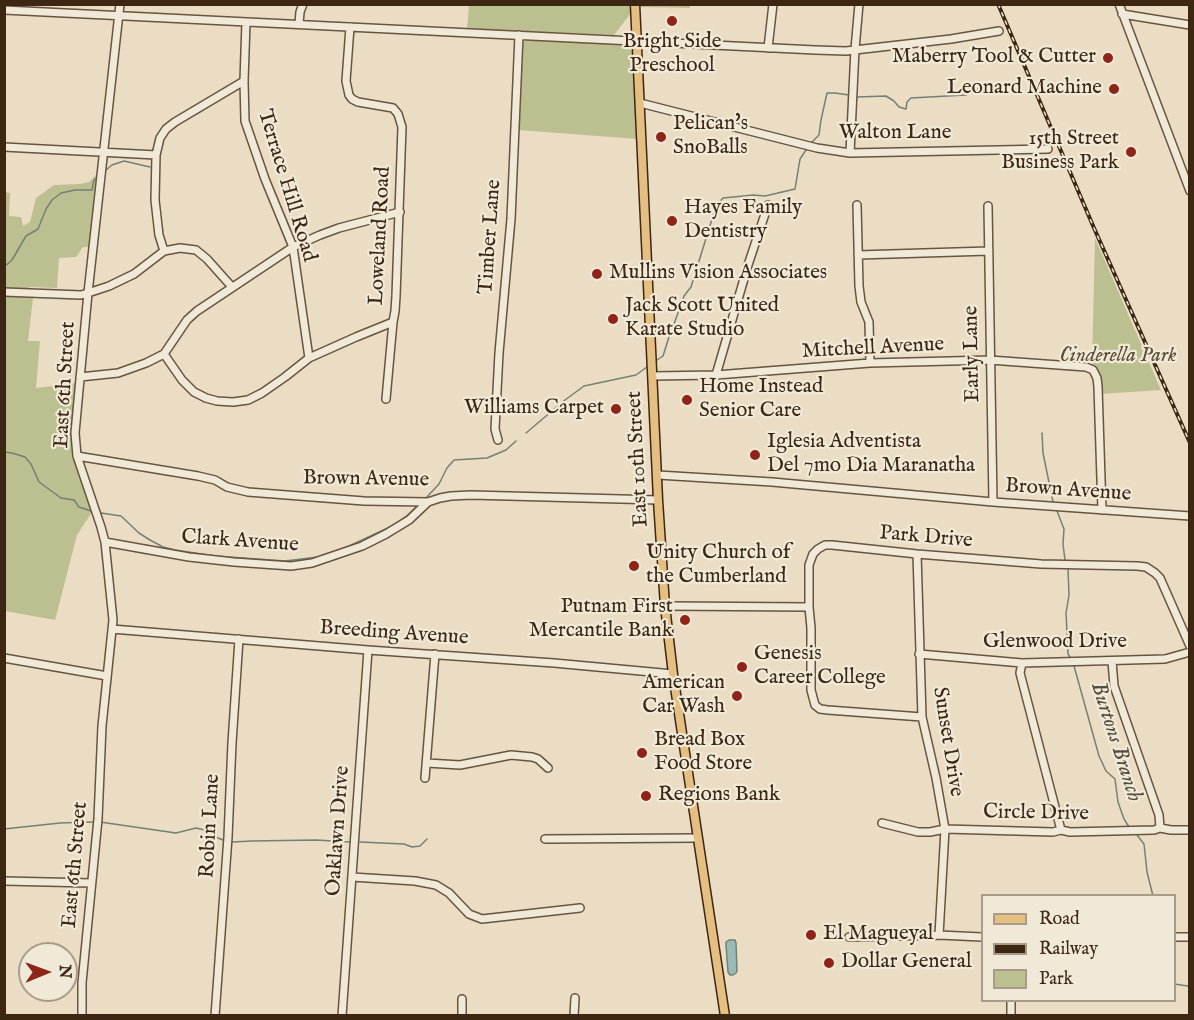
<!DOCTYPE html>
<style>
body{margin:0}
#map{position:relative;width:1194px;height:1020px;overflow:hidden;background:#eaddc3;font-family:"IM FELL English",serif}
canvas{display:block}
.frame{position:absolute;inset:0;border:6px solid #3d2713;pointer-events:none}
.legend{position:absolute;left:981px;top:894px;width:195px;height:108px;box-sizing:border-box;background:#f1e9d8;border:2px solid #a99b89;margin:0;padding:8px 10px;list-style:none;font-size:18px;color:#3d2713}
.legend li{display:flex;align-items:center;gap:12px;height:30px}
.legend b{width:30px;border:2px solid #a99b89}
.north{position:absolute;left:18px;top:942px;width:60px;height:60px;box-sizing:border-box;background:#f1e9d8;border:2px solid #a99b89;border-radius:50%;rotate:89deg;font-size:16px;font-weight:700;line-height:24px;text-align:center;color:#3d2713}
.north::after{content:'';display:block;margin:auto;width:21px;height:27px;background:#8f2418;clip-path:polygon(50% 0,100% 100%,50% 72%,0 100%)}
</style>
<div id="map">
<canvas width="1194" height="1020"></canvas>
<div class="frame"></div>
<ul class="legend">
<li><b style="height:8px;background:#e5be82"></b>Road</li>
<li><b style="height:8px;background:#3d2713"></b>Railway</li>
<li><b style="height:16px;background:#bcbf90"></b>Park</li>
</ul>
<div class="north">N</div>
</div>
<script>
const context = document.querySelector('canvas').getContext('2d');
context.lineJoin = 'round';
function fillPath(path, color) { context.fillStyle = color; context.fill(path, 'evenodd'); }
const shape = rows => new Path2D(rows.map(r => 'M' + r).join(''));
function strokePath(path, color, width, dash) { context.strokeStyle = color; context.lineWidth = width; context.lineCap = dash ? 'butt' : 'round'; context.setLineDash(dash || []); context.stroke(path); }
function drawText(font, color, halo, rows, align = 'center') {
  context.font = font + ' "IM FELL English",serif'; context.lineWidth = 4.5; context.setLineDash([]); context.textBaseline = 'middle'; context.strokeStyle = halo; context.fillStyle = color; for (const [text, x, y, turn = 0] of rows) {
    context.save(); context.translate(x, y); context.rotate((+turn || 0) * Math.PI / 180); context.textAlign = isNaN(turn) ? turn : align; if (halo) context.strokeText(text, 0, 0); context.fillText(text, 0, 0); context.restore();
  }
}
fillPath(shape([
 [469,5,631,5,631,13,614,35,467,29],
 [640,5,640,4,690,5,690,8,640,7],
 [528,40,628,45,631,49,633,54,638,139,518,130,522,45,523,42],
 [99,172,90,247,83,247,76,257,59,258,57,288,29,287,33,298,28,341,40,341,36,388,77,383,75,460,92,512,77,535,55,620,5,611,4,192,10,193,9,216,21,217,23,226,30,222,36,198,54,185,80,184,89,182],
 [1095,238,1161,390,1100,394,1095,368,1092,365]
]), '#bcbf90');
const water = shape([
 [729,940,735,940,736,943,737,971,736,973,733,975,730,975,728,972,726,945,726,942,729,940]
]);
fillPath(water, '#98bbb6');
strokePath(water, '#748075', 1.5);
strokePath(shape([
 [857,97,886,96,894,101,899,107,906,109,907,102,911,98,966,95,980,88,1005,84],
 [811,143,819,135,821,120,827,93,835,93,849,95],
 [106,170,112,165,124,161,150,167],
 [4,267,12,260,26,236,38,229,46,209,52,200,61,193,75,190,92,190,94,180,97,178],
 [657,360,663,356,669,337,673,332,674,324,684,296,691,287,716,206,723,198,753,195,765,196,795,189,800,159,806,150],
 [526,433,565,400,584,386,636,375,647,367],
 [1042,433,1043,453,1053,502],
 [4,452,12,453,25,457,31,464,39,482,61,498,74,500,79,507,91,511],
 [426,498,439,484,447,468,454,460,487,458,506,450,516,441],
 [1057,511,1064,529,1063,544,1065,560],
 [101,513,121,516,139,533,150,540,163,547,175,550,215,556,285,561,318,557,345,548,392,526,408,515,417,506],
 [1068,569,1069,595,1066,613,1068,654,1070,657],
 [1074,666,1099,756,1106,771,1115,779,1118,802,1124,819,1129,827],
 [100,822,176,833,196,828,209,831,218,838,223,840],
 [4,829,60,823,93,822],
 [1137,835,1144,844,1147,872,1153,896],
 [232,842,252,841,316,840,350,842],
 [360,842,404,844,412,847,420,846,427,839],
 [1174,984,1188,986,1190,989]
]), '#748075', 1.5);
const minor = shape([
 [1119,4,1190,191],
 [4,10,815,50,846,51,951,39,999,31],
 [1122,14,1190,25],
 [246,22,244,81,245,121,265,179,293,247,309,358],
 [299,24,300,12,303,4],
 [350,27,346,81,349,95,352,99,358,102,393,108,398,114,402,127,396,296,395,311,393,322,386,399],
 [768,48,773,4],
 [640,103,817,148,850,153,1048,149],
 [4,147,156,155],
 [850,153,855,49,859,4],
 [857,205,859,286,861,302,869,322,870,363],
 [988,206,993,502],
 [164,251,159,235,155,200,156,155,160,138,166,129,175,122,244,81],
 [858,255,989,251],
 [4,292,81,295,88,293,109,286,134,274,164,251,180,248,196,250,207,259,232,287],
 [164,354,182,380,194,392,206,398,217,401,233,402,248,400,262,393,285,377,309,358,356,337,393,322],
 [716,375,748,265,768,205],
 [653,376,716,375,870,363,990,360,1086,367,1093,370,1097,378,1098,387,1102,510],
 [80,377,118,373,146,363,164,354,187,320,197,311,293,247,320,235,339,228,400,212],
 [498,440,495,429,499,353,511,219,519,35],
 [77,456,198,476,215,480,227,487,248,492,364,501,428,502,440,498,451,496,471,495,658,500],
 [658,475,772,482,993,502,1190,516],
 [105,542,189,557,234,562,291,566,312,563,362,546,386,534,409,520,428,502],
 [917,554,922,717,936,778,945,829,939,935],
 [665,606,809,607],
 [112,629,368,650,554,663,673,674],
 [919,654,1022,663,1165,659,1190,652],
 [4,658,107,676],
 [1112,661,1114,686,1159,815,1160,828],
 [1022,663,1020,673,1061,830],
 [922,717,828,710,820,709,815,705,811,690,811,628,809,607,809,565,813,554,818,549,825,545,832,545,917,554,1041,564,1137,566,1146,567,1155,573,1160,578,1190,646],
 [427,763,460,765,511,755,532,757,538,759,548,768],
 [425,778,435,654],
 [882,823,918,832,930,832,945,829,1053,832,1061,830,1070,832,1154,830,1160,828,1171,830,1190,830],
 [545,839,697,838],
 [352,877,415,881,436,885,449,893,469,914,482,919,580,908],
 [4,881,91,883],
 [849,937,939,935,982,937],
 [1174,937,1190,937],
 [462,999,462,1016],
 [82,1016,82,983,98,819,102,726,113,620,105,542,101,527,77,456,75,433,88,293,120,4],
 [215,1016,228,837,232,743,239,639],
 [342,1016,368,650],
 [574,1016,575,998],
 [1011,1016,1011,1000]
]);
const major = shape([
 [635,4,658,500,665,606,673,674,725,1016]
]);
strokePath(minor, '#68543f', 10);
strokePath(major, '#3d2713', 11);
strokePath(minor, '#f1e9d8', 7);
strokePath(major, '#e5be82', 8);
const rail = shape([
 [998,4,1094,228,1190,443]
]);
strokePath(rail, '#3d2713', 4);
strokePath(rail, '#f1e9d8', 1.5, [4.5]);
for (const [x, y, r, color] of [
 [672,21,6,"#8f2418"],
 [1108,58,6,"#8f2418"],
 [1114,89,6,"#8f2418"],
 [661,137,6,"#8f2418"],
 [1131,152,6,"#8f2418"],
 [672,221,6,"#8f2418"],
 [597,274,6,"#8f2418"],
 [613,319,6,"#8f2418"],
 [687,400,6,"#8f2418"],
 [616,409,6,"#8f2418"],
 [755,455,6,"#8f2418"],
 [634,566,6,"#8f2418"],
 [685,620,6,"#8f2418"],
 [742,667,6,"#8f2418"],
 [737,696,6,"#8f2418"],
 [642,753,6,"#8f2418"],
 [646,796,6,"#8f2418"],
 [811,935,6,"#8f2418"],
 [829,963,6,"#8f2418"]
]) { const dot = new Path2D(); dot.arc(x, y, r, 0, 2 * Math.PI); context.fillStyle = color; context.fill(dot); strokePath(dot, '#f1e9d8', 2); }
drawText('21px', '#3d2713', '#f1e9d8', [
 ["Bright Side",672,43,"center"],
 ["Preschool",672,67,"center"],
 ["Maberry Tool & Cutter",1096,58,"right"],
 ["Leonard Machine",1102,89,"right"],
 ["Pelican's",673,125],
 ["SnoBalls",673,149],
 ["15th Street",1119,140,"right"],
 ["Business Park",1119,164,"right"],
 ["Hayes Family",684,209],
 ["Dentistry",684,233],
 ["Mullins Vision Associates",609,274],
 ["Jack Scott United",625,307],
 ["Karate Studio",625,331],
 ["Home Instead",699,388],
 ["Senior Care",699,412],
 ["Williams Carpet",604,409,"right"],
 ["Iglesia Adventista",767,443],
 ["Del 7mo Dia Maranatha",767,467],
 ["Unity Church of",646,554],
 ["the Cumberland",646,578],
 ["Putnam First",673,608,"right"],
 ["Mercantile Bank",673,632,"right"],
 ["Genesis",754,655],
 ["Career College",754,679],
 ["American",725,684,"right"],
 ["Car Wash",725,708,"right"],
 ["Bread Box",654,741],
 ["Food Store",654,765],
 ["Regions Bank",658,796],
 ["El Magueyal",823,935],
 ["Dollar General",841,963]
], 'left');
drawText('21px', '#3d2713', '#f1e9d8', [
 ["Walton Lane",895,134],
 ["Terrace Hill Road",286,186,73],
 ["Loweland Road",381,236,-87],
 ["Timber Lane",491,237,-86],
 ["Mitchell Avenue",873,349,-3],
 ["Early Lane",973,354,-91],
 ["East 6th Street",66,385,-87],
 ["East 10th Street",639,459,-93],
 ["Brown Avenue",366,480,1],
 ["Brown Avenue",1068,491,4],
 ["Park Drive",926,538,5],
 ["Clark Avenue",240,542,4],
 ["Breeding Avenue",394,634,4],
 ["Glenwood Drive",1055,643],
 ["Sunset Drive",947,742,81],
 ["Circle Drive",1036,814,1],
 ["Robin Lane",211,826,-87],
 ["Oaklawn Drive",339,831,-86],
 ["East 6th Street",76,865,-85]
]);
drawText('italic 21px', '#5d4d32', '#f1e9d8', [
 ["Cinderella Park",1118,357]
]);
drawText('italic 22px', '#544c3c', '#f1e9d8', [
 ["Burtons Branch",1115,742,72]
]);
</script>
